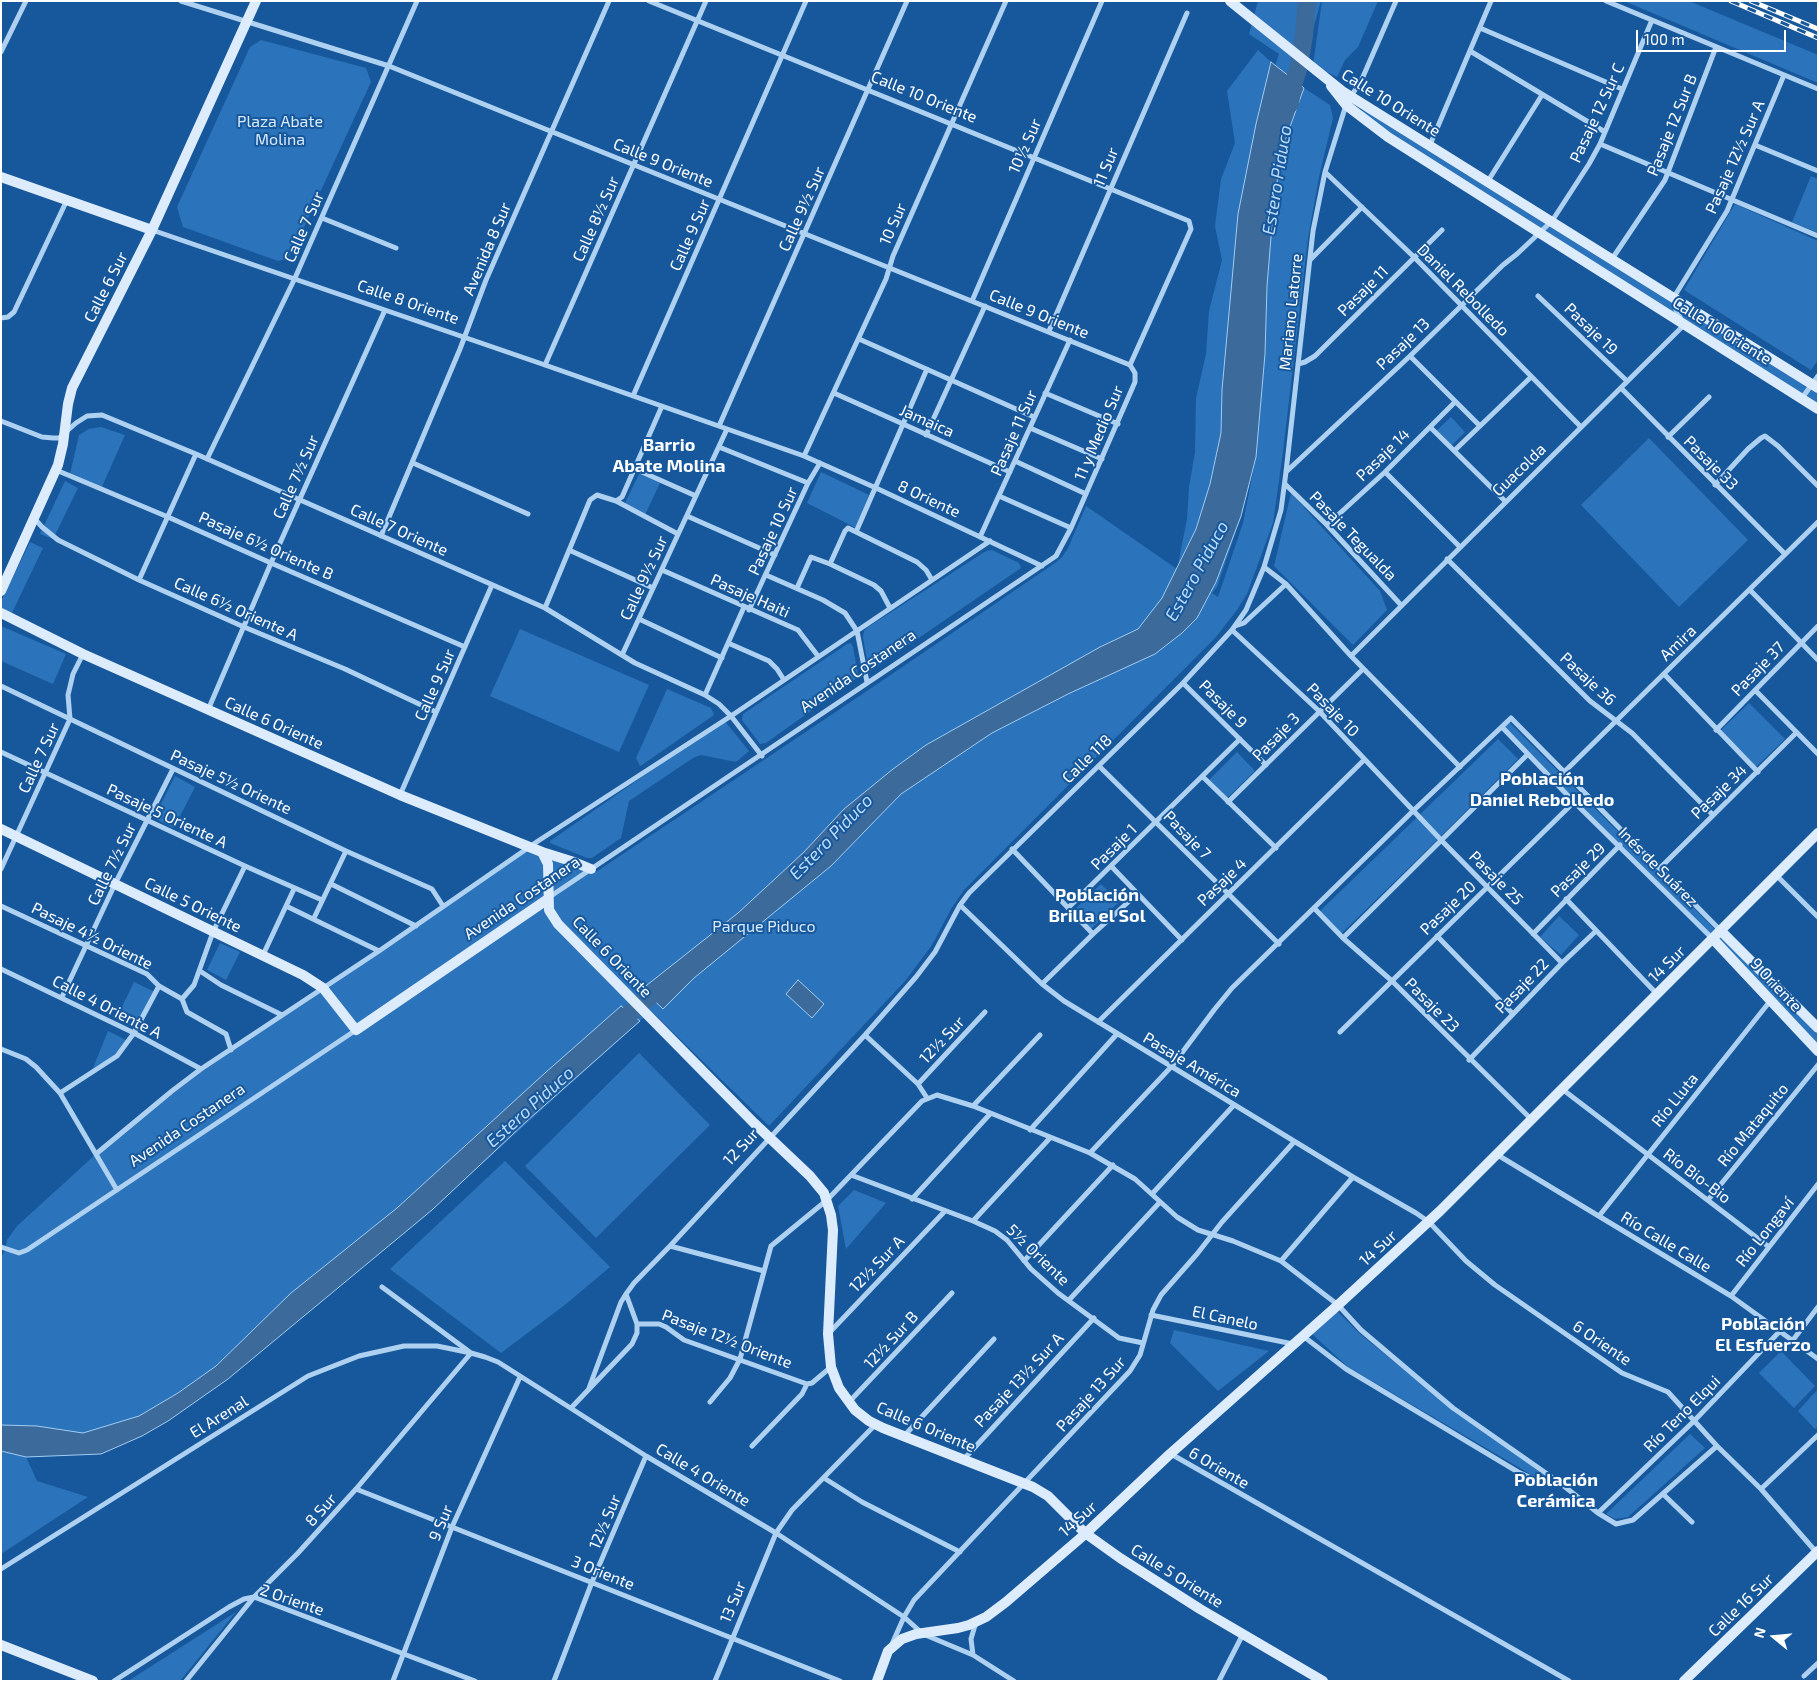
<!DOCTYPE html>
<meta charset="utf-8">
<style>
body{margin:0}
#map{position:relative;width:1819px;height:1682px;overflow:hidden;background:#17589c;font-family:"Exo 2",sans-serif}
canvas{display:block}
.frame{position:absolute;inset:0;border:2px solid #fff;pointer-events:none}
.north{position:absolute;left:1749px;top:1612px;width:50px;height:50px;-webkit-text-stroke:4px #17589c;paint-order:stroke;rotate:287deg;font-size:14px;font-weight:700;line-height:20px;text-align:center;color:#fff}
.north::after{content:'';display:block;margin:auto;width:18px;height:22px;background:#fff;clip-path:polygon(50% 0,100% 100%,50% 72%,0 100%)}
.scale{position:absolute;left:1636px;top:30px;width:150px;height:22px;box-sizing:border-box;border:2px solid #fff;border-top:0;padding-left:6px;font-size:15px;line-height:18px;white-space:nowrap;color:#fff;-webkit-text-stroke:4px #17589c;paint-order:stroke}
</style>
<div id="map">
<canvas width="1819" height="1682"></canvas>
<div class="frame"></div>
<div class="north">N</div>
<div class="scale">100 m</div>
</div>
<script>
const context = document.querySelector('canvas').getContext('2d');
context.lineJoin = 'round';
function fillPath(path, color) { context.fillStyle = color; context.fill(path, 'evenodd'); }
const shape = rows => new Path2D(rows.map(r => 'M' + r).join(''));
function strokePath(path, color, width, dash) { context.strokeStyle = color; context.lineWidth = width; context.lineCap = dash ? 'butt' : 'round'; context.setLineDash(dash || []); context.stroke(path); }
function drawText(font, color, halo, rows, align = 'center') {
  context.font = font + ' "Exo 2",sans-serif'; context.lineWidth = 4; context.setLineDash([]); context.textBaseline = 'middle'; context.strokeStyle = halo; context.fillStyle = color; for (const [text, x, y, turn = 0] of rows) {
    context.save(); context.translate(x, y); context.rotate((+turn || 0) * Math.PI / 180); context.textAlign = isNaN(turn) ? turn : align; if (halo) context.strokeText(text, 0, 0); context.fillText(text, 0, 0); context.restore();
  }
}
fillPath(shape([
 [1258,1,1321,1,1296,90,1286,140,1304,88,1330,105,1333,118,1319,177,1308,238,1283,452,1273,523,1247,594,1237,610,1216,637,964,890,951,909,932,945,906,980,769,1126,651,1011,442,1200,328,1289,255,1356,191,1403,145,1431,1,1441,1,1258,5,1250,7,1240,17,1226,96,1154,201,1072,530,849,596,872,867,691,1055,563,1062,557,1068,548,1086,506,1187,576,1214,523,1238,214,1222,390,1221,433,1210,484,1196,529,1178,564,1187,519,1189,487,1195,452,1196,398,1206,354,1209,311,1222,260,1215,226,1221,179,1235,143,1227,91,1258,50,1271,62,1261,107,1279,54,1249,34],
 [1279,166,1273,213,1269,259,1273,188],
 [1266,322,1265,354,1256,457,1243,523,1218,597,1212,593,1217,587,1243,511,1255,439],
 [1322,1,1378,1,1358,47,1345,60,1337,77,1313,65],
 [1624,1,1689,1,1818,55,1818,83],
 [261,40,366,68,371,82,293,251,286,259,278,261,183,227,177,207,250,47],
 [1367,109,1818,390,1818,406,1680,320,1359,112],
 [1811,176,1818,179,1818,233,1792,222],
 [1735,204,1818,241,1818,360,1811,370,1684,290],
 [1451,417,1465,432,1451,446,1436,431],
 [101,427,125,435,101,489,70,474,79,435,89,429],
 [1649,438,1748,540,1679,607,1581,505],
 [821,472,869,495,856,528,807,503],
 [639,474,660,483,645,515,624,505],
 [65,481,78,488,53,539,40,534],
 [1291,493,1380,591,1387,610,1353,645,1274,566],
 [30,542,43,548,12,613,1,608,1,601],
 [992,550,1019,563,1021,568,869,672,863,637,864,631,868,627,986,551],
 [1,626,66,654,53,684,1,661],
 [520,629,649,685,619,752,490,696],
 [851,643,853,647,858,674,857,678,766,743,760,744,742,720,743,714,847,644],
 [667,689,711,708,714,715,642,765,640,766,636,758],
 [1749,703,1785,739,1755,768,1720,731],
 [724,720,749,751,736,762,701,755,693,758,629,801,621,838,592,858,587,858,550,843,550,841],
 [1509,722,1818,1033,1818,1049,1501,730],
 [1498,739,1518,759,1434,843,1340,935,1319,912],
 [1237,752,1255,771,1226,799,1209,780],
 [175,776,195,787,174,828,154,818],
 [1101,884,1119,902,1090,930,1072,912],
 [1559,916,1579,935,1561,955,1540,937],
 [220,943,240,952,226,980,207,970],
 [134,982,155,992,135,1028,116,1019],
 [108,1031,126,1040,112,1058,93,1068],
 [639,1053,710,1125,596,1238,525,1166],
 [505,1161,610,1267,566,1304,501,1353,390,1269],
 [854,1190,886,1203,846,1249,838,1206],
 [1337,1311,1359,1333,1453,1410,1551,1480,1537,1478,1348,1367,1311,1333],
 [1174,1330,1269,1351,1218,1391,1170,1343],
 [1781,1351,1815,1386,1794,1408,1759,1373],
 [1818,1389,1818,1426,1815,1429,1798,1411],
 [1690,1434,1705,1448,1628,1517,1615,1519,1606,1514],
 [1,1451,26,1457,37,1481,88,1497,1,1554],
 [236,1612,180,1681,128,1681]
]), '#2b73ba');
const water = shape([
 [1271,62,1304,88,1281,152,1273,213,1267,286,1265,354,1256,457,1241,516,1216,582,1197,618,1182,633,1155,654,1068,694,992,733,901,794,831,866,694,978,663,1009,642,989,738,913,804,852,844,809,893,769,926,745,1100,647,1138,629,1162,598,1196,529,1210,484,1221,433,1222,390,1238,214,1256,124,1271,62],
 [798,980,824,1004,812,1018,786,994,798,980],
 [621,1006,640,1021,528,1120,432,1210,228,1379,168,1421,142,1436,101,1454,26,1457,1,1451,1,1425,37,1426,83,1433,139,1416,178,1393,216,1366,291,1293,397,1208,545,1073,621,1006]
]);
fillPath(water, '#3c6a9a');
strokePath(water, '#a1ccf5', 1);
strokePath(shape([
 [1290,104,1292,88,1299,66,1304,35,1307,1],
 [613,1028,668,981]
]), '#3c6a9a', 18);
strokePath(shape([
 [181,1,389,66,1130,365],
 [649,1,1189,221,1191,229,1130,365],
 [1606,1,1818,89],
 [1480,28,1622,89],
 [1470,51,1605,132],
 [1,52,26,1],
 [1350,98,1362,79,1396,1],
 [1600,144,1818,236],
 [1430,145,1491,1],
 [1755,145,1818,171],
 [1325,172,1414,257,1581,427],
 [1488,181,1542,95],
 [322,218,396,248],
 [152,230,545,365,804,456,876,488,1042,566],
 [1612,259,1665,180,1716,47],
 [1310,260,1362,207],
 [1538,296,1627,381],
 [972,301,1102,1],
 [1,318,8,317,14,312,67,200],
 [1049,331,1187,13],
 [859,339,1034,417],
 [1410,356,1480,426],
 [1298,364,1305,362,1315,356,1442,230],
 [545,365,706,1],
 [1621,388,1785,554],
 [834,393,1010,472],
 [1045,393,1118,424],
 [633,396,806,1],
 [1802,398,1818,376],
 [1,421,42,437,53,438,59,438,76,423,87,416,102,415,196,454,545,608,635,663,705,695,719,704,731,716,762,756],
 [719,426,907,1],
 [1430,427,1505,501],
 [1030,428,1102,459],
 [926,435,985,306],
 [1668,437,1709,397],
 [719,447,808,483],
 [1455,450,1531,377],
 [804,456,886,279,893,256,1006,1],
 [207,459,295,278,417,1],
 [1015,461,1086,494],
 [413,463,528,514],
 [635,469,696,496],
 [56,470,168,517,271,563,465,647],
 [1286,472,1410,356,1503,265,1517,254,1552,221,1589,164,1600,144,1652,20],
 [1385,472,1459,546],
 [1285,484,1327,525,1401,605],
 [1715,485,1748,449,1761,438,1765,436,1778,446,1818,486],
 [999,496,1071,528],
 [616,501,678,534],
 [687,516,775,555],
 [34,518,42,527,58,540,139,580,244,627,345,669,436,712],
 [1327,525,1385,472,1455,402],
 [856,532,927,369],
 [381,536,460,349,486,280,609,1],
 [980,537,1070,340],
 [569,550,653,588],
 [1447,559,1590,701,1632,733,1713,815],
 [830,564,874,585,881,591,890,608],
 [1264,567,1286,584,1351,656,1460,767],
 [662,570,798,630,818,656],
 [766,575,823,600,845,613,857,631,867,682],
 [139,580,196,454],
 [797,588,811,557,830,564,845,531,848,528,917,562,926,570,932,580],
 [1750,590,1818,660],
 [545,608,590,500,597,495,616,501,622,497,662,406],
 [749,610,808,483,820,463],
 [639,619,722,658],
 [1235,626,1244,623,1286,584],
 [1232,630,1319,711,1442,841,1562,963],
 [728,643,769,661,777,669,784,680],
 [622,655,727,429],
 [1351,656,1684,325,1676,310,1674,297,1727,211,1784,75],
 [1664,674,1758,772],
 [1183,683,1266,765],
 [1,686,346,851,432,889,443,906],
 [1755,690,1818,754],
 [705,695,744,607],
 [208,710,271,563,385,310],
 [1502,727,1574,802,1713,939],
 [1716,730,1818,626],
 [1,752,245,866,322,900],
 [1099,766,1279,944],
 [1203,777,1276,848],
 [1554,782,1818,522],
 [400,795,492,585],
 [1228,802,1363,669],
 [1012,849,1093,934],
 [1112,867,1182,940],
 [1660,868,1796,733],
 [1,869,70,719,68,695,73,674,83,654],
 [1776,875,1818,917],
 [331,884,416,926],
 [548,898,1056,556,1071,528,1135,382,1135,373,1130,365],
 [1566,899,1657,994],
 [960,905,1042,984,1064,1001,1353,1177,1416,1213,1429,1222,1466,1261,1495,1285,1622,1373,1668,1392,1717,1446,1761,1489,1817,1553],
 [1,906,147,974,159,986,182,999,187,1012,226,1034,231,1050],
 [286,906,379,951],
 [1068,908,1240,739],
 [1315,909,1343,938,1392,981,1531,1119],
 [314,918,346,851],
 [1533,934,1620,845],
 [1437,936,1513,1014],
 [1343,938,1528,754],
 [263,955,294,889],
 [1,969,134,1033,201,1069],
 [200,971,221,985,282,1015],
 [1042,984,1093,934,1137,894],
 [62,997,115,884,173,769],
 [182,999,194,985,213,932,245,866],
 [1098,1022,1364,760],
 [1340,1032,1574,802],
 [865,1035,918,1084,927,1098],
 [1,1049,26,1059,36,1067,60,1093,117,1190],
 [1469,1060,1562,963,1596,931],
 [918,1084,985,1012],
 [1562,1089,1769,1247],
 [60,1093,117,1056,134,1033,159,986],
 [973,1106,1040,1035],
 [1030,1130,1117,1034],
 [1090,1153,1172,1066,1214,1010,1232,988,1414,810,1511,718,1721,931],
 [96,1154,172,1091,201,1069,379,951,538,841,731,716,990,541],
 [1496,1154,1731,1296,1818,1359],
 [851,1175,973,1221,995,1231,1007,1240,1031,1269,1058,1293,1119,1338,1143,1343],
 [1152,1194,1234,1105],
 [912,1199,990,1114],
 [1708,1200,1818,1065],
 [1599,1216,1771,1000],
 [973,1221,1050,1138],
 [670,1246,764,1271],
 [1,1247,19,1253,27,1250,356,1030],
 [1024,1261,1113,1165],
 [1281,1261,1353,1177],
 [382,1287,471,1353,485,1357,498,1362,646,1456,776,1533,904,1617,923,1634,973,1655,1014,1681],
 [1731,1296,1818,1184],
 [1069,1300,1160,1202],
 [1151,1315,1293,1344],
 [637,1324,659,1324,666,1327,684,1340,807,1384,812,1383,831,1367],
 [830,1332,945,1211],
 [1303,1336,1346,1369,1518,1472,1538,1481,1560,1483],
 [1793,1340,1818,1307],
 [589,1388,621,1302,626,1294],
 [710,1402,730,1378,740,1359,771,1246,827,1200,922,1101,937,1095,973,1106,1090,1153,1135,1179,1177,1217,1198,1230,1233,1241,1281,1261,1338,1305,1361,1330,1453,1408,1560,1483,1598,1513,1616,1524,1633,1520,1717,1446],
 [849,1402,952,1293],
 [571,1408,632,1344,637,1333,637,1324,626,1294,634,1283,670,1246,865,1035,916,977,935,952,960,905,969,893,1183,683,1232,630,1246,610,1264,567,1281,510,1286,472,1313,231,1325,172,1346,105],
 [904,1436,994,1339],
 [752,1446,802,1394,807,1384],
 [1171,1454,1569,1681],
 [964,1459,1094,1318],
 [824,1478,862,1502,960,1552],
 [356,1489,840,1681],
 [1761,1489,1818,1435],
 [1663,1494,1692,1522],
 [1598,1513,1694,1421,1780,1331],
 [1,1569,308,1376,359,1356,404,1346,437,1346,471,1353,356,1489,298,1553,254,1597,186,1681],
 [892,1644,904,1617,914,1600,1130,1371,1140,1355,1153,1310,1161,1295,1197,1254,1222,1222,1294,1142],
 [973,1655,971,1639,976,1622],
 [1804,1676,1818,1663],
 [114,1681,229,1607,244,1599,254,1597,475,1681],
 [393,1681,452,1527,520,1377],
 [554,1681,592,1582,646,1456],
 [715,1681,776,1533,792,1510,875,1425],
 [1219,1681,1243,1634]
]), '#aed1f2', 5);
strokePath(shape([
 [1230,1,1342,91,1818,388],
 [1331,86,1346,105,1388,137,1818,409],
 [1,177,152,230],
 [1,591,58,465,63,444,68,404,72,388,152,230,256,1],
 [1,613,83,654,400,795,542,852,548,864,549,910,558,924,754,1123,810,1176,824,1193,831,1215,833,1230,828,1334,831,1367,839,1388,855,1410,869,1421,883,1428,1033,1487,1048,1496,1085,1533,1120,1558,1200,1609,1323,1681],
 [1,829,303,975,323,988,356,1030,548,899],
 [542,852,574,862,591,869],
 [1721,931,1818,1028],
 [1713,939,1818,1051],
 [1,1645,93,1681],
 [877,1681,888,1651,902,1639,916,1634,958,1628,969,1625,986,1617,1006,1602,1084,1535,1170,1454,1338,1305,1440,1211,1818,833],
 [1684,1681,1818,1551]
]), '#ddecfc', 10);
const rail = shape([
 [1731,1,1818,38],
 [1751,1,1818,29]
]);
strokePath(rail, '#fff', 5);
strokePath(rail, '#17589c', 3, [9]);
drawText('16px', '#fff', '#17589c', [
 ["Calle 10 Oriente",924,97,22],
 ["Calle 10 Oriente",1391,103,32],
 ["Pasaje 12 Sur C",1597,113,-65],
 ["Pasaje 12 Sur B",1672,125,-68],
 ["10½ Sur",1025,146,-66],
 ["Pasaje 12½ Sur A",1735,157,-66],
 ["Calle 9 Oriente",663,163,22],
 ["11 Sur",1106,167,-67],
 ["Calle 9½ Sur",802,209,-66],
 ["Calle 8½ Sur",596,219,-66],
 ["10 Sur",893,224,-66],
 ["Calle 7 Sur",304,227,-66],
 ["Calle 9 Sur",690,235,-66],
 ["Avenida 8 Sur",487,249,-67],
 ["Calle 6 Sur",106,287,-63],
 ["Daniel Rebolledo",1463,290,45],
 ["Pasaje 11",1363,291,-45],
 ["Calle 8 Oriente",408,302,19],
 ["Mariano Latorre",1291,312,-84],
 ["Calle 9 Oriente",1039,314,22],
 ["Pasaje 19",1591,329,44],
 ["Calle 10 Oriente",1722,331,32],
 ["Pasaje 13",1403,344,-44],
 ["Jamaica",927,421,24],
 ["Pasaje 11 Sur",1014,433,-66],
 ["11 y Medio Sur",1099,433,-67],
 ["Pasaje 14",1383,455,-44],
 ["Pasaje 33",1711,463,45],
 ["Guacolda",1519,470,-44],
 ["Calle 7½ Sur",296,477,-66],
 ["8 Oriente",929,499,25],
 ["Calle 7 Oriente",399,530,24],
 ["Pasaje 10 Sur",773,531,-65],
 ["Pasaje Tegualda",1353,536,46],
 ["Pasaje 6½ Oriente B",266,546,24],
 ["Calle 9½ Sur",644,578,-65],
 ["Pasaje Haiti",750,596,24],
 ["Calle 6½ Oriente A",236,609,24],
 ["Amira",1678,643,-44],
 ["Pasaje 37",1758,669,-46],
 ["Avenida Costanera",858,671,-34],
 ["Pasaje 36",1588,679,43],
 ["Calle 9 Sur",435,685,-66],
 ["Pasaje 9",1223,704,45],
 ["Pasaje 10",1333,710,46],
 ["Calle 6 Oriente",274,723,24],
 ["Pasaje 3",1276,737,-46],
 ["Calle 7 Sur",39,758,-65],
 ["Calle 118",1087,759,-44],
 ["Pasaje 5½ Oriente",231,782,25],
 ["Pasaje 34",1719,792,-44],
 ["Pasaje 5 Oriente A",167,816,25],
 ["Pasaje 7",1187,835,46],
 ["Pasaje 1",1114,847,-45],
 ["Calle 7½ Sur",112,864,-64],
 ["Inés de Suárez",1658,867,45],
 ["Pasaje 29",1578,870,-45],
 ["Pasaje 25",1496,878,45],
 ["Pasaje 4",1222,882,-44],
 ["Avenida Costanera",522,898,-34],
 ["Calle 5 Oriente",193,905,26],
 ["Pasaje 20",1448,908,-44],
 ["Pasaje 4½ Oriente",92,936,26],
 ["Calle 6 Oriente",612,957,46],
 ["14 Sur",1667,964,-45],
 ["9 Oriente",1776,985,47],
 ["Pasaje 22",1522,986,-46],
 ["Pasaje 23",1432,1005,45],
 ["Calle 4 Oriente A",107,1007,27],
 ["12½ Sur",942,1040,-47],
 ["Pasaje América",1192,1065,31],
 ["Río Lluta",1675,1100,-51],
 ["Avenida Costanera",187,1125,-34],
 ["Río Mataquito",1753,1125,-51],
 ["12 Sur",741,1147,-47],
 ["Río Bio-Bio",1697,1176,37],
 ["Río Longaví",1765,1232,-52],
 ["Río Calle Calle",1666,1242,31],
 ["14 Sur",1378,1248,-43],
 ["5½ Oriente",1038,1255,44],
 ["12½ Sur A",877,1264,-46],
 ["El Canelo",1225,1318,12],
 ["Pasaje 12½ Oriente",727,1339,21],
 ["12½ Sur B",891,1340,-47],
 ["6 Oriente",1602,1343,34],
 ["Pasaje 13½ Sur A",1019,1380,-47],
 ["Pasaje 13 Sur",1091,1394,-48],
 ["Río Teno Elqui",1682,1414,-45],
 ["El Arenal",219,1417,-32],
 ["Calle 6 Oriente",926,1427,23],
 ["6 Oriente",1219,1468,30],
 ["Calle 4 Oriente",703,1475,31],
 ["8 Sur",321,1510,-48],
 ["14 Sur",1078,1519,-42],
 ["12½ Sur",605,1522,-67],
 ["9 Sur",441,1523,-67],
 ["3 Oriente",603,1573,22],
 ["Calle 5 Oriente",1177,1576,32],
 ["2 Oriente",292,1600,19],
 ["13 Sur",733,1602,-67],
 ["Calle 16 Sur",1741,1605,-44]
]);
drawText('16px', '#d6eafc', '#17589c', [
 ["Plaza Abate",280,122],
 ["Molina",280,140],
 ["Parque Piduco",764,927]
]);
drawText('italic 18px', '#bbdaf9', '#17589c', [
 ["Estero Piduco",1277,180,-81],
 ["Estero Piduco",1197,571,-61],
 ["Estero Piduco",831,837,-46],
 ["Estero Piduco",530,1107,-42]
]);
drawText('bold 18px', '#fff', '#17589c', [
 ["Barrio",669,445],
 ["Abate Molina",669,466],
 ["Población",1542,779],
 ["Daniel Rebolledo",1542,800],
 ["Población",1097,895],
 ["Brilla el Sol",1097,916],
 ["Población",1763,1324],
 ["El Esfuerzo",1763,1345],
 ["Población",1556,1480],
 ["Cerámica",1556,1501]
]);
</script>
